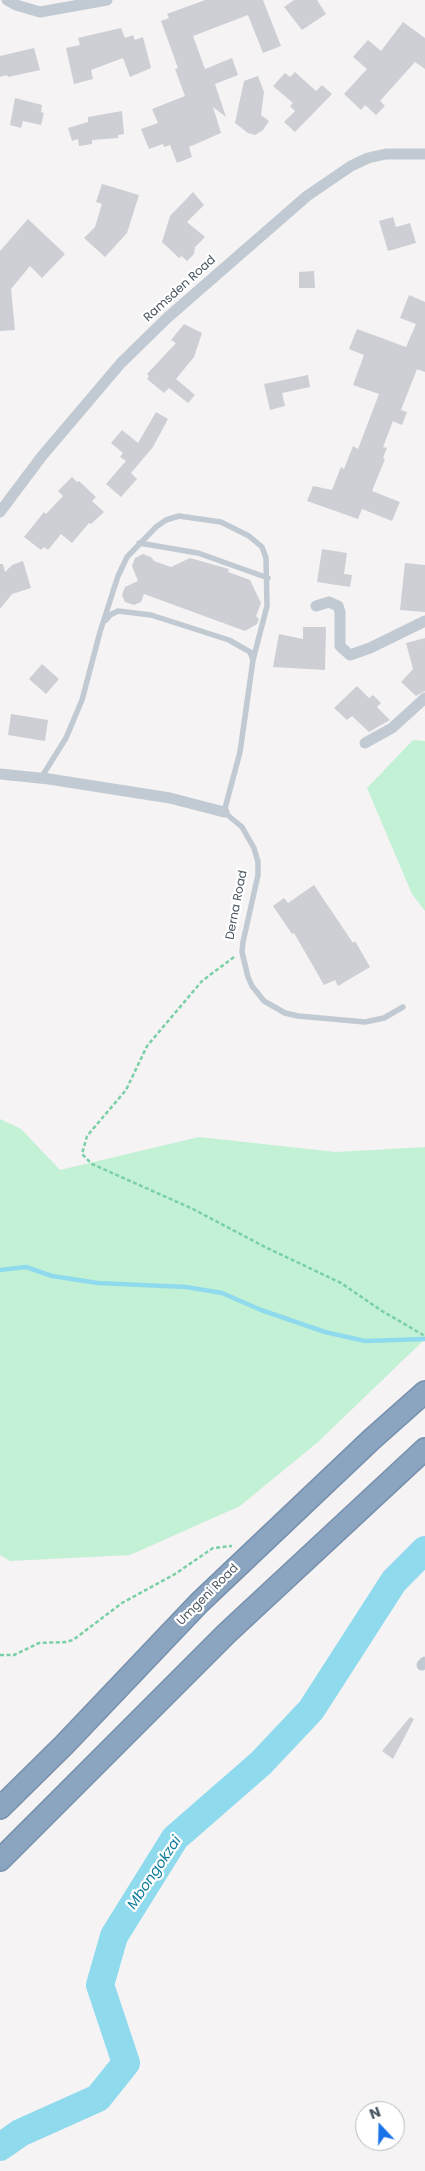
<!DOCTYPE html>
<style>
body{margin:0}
#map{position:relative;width:425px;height:2171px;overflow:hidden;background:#f5f3f3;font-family:Poppins,sans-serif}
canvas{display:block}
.north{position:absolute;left:355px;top:2101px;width:50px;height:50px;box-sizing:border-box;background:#fff;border:1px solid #b7bbc0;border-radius:50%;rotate:339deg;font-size:14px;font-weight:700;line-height:20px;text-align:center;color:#4a5661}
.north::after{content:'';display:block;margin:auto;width:18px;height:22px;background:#1a73e8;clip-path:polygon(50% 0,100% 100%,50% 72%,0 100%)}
</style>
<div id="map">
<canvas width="425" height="2171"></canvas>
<div class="north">N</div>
</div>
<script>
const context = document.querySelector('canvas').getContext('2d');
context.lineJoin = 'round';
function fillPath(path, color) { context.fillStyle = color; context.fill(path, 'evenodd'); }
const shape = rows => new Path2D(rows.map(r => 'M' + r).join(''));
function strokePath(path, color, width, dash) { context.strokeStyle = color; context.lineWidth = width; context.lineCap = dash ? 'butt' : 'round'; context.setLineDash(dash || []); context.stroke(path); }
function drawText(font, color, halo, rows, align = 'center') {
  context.font = font + ' Poppins,sans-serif'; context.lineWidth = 4.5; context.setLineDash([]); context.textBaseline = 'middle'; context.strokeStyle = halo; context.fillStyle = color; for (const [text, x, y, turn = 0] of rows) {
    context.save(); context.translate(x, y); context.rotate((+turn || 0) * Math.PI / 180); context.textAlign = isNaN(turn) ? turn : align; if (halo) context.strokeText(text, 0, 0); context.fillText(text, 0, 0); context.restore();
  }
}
fillPath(shape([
 [413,740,425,741,425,911,412,894,367,788],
 [0,1119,21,1129,60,1170,199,1137,336,1152,425,1147,425,1339,318,1442,240,1506,130,1555,10,1561,0,1555]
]), '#c3f1d5');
strokePath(shape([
 [0,1270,26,1267,52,1276,98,1283,186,1287,222,1293,261,1310,325,1332,365,1341,425,1339]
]), '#90daee', 4.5);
strokePath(shape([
 [0,2147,20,2133,98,2098,126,2063,100,1985,114,1936,175,1838,261,1763,311,1710,394,1581,425,1550]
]), '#90daee', 28);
fillPath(shape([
 [205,0,263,0,281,46,263,53,248,15,193,36,205,69,232,58,238,75,215,84,226,117,213,107,221,133,189,147,192,157,177,163,170,145,164,147,163,144,149,149,141,129,158,123,152,109,185,96,175,69,178,68,161,21,169,18,167,14],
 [294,0,317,0,326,14,302,30,284,7],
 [403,22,425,38,425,69,415,62,380,101,385,106,376,115,365,105,361,110,344,94,367,69,353,57,368,40,381,51],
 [121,28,125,38,133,35,135,40,143,37,151,68,130,77,123,58,91,70,93,79,74,84,66,48,80,45,78,38],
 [34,48,40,70,8,77,7,75,0,77,0,56],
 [295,72,316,91,322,85,332,94,295,132,284,122,295,111,290,106,293,103,273,86,285,73,290,77],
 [258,76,264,92,261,115,269,121,263,130,255,135,248,133,235,123,244,81],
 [15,98,42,105,41,112,44,113,41,125,23,121,21,128,10,125],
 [122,111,124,134,118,135,118,138,92,140,92,144,79,146,78,139,72,141,68,128,88,122,88,117],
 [102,184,139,195,127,233,105,257,84,238,95,227,102,204,96,202],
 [193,192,204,205,187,222,205,237,195,247,194,254,187,261,182,256,179,258,162,242,170,216],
 [393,217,396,227,410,223,416,243,388,251,379,221],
 [28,219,65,254,42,278,30,266,11,289,15,330,0,331,0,251],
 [314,271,315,288,299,288,299,272],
 [409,295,425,302,425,372,417,369,401,410,407,412,402,425,393,421,383,447,387,448,383,458,385,459,372,491,400,502,392,521,362,509,358,519,307,501,313,486,332,490,341,467,344,469,353,446,358,449,379,394,353,385,364,355,349,349,357,329,406,347,416,324,400,318],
 [184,324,202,333,194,357,176,379,195,395,188,403,169,388,164,393,147,379,149,376,147,374,176,343,171,340],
 [308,375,310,387,282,393,285,406,270,410,264,384],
 [156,412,168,419,153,447,131,473,137,479,121,497,106,484,126,461,120,457,123,453,111,443,122,430,138,443],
 [72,477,77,482,79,481,96,497,92,501,104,512,91,524,89,523,72,543,61,534,48,550,44,547,41,550,24,537,44,512,46,514,63,496,58,491],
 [322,549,347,553,344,574,352,575,350,587,317,582],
 [143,554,151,557,154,561,171,567,190,558,229,569,228,572,250,580,261,603,256,616,259,619,257,624,245,631,144,594,141,602,134,605,125,602,122,595,125,587,138,581,132,566,135,558],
 [23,561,31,588,12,594,0,609,0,564,3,564,5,572,12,565],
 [405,563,425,565,425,612,400,610],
 [303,627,326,627,325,670,273,667,279,634,303,639],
 [425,638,425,691,416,696,401,682,413,669,406,643],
 [42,664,59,679,46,694,29,679],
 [357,686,369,698,373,695,381,703,377,707,390,720,369,732,352,716,347,720,334,708],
 [11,714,48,720,45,741,8,735],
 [314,885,353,943,355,941,370,967,338,986,335,980,324,985,294,933,292,934,273,906,284,898,288,903],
 [410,1717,414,1719,393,1759,382,1751]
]), '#cdcfd5');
const motorway = shape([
 [0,1808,64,1745,199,1603,372,1439,425,1392],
 [0,1860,227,1633,425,1449]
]);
strokePath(motorway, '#7690ad', 24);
strokePath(shape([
 [234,957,202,981,147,1046,126,1090,87,1136,82,1154,92,1164,193,1209,263,1246,341,1283,382,1311,425,1336],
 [0,1655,14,1655,39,1643,66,1642,73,1640,122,1603,175,1574,213,1548,232,1546]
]), '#7ad0a6', 2.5, [4, 2.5]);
strokePath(shape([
 [139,543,198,553,268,578],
 [106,620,110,615,118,611,151,615,229,640,250,652,253,660],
 [41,778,66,738,82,700,100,632,118,576,127,557,156,527,166,520,179,516,221,522,249,536,262,547,266,558,267,606,253,660,240,752,224,812,242,827,254,848,258,862,258,875,243,942,242,952,248,977,252,986,264,1001,285,1013,298,1016,365,1022,384,1018,403,1007]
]), '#c1cad2', 5.5);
strokePath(shape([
 [7,0,16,5,40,12,107,0],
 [0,512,42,456,121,363,167,318,307,196,351,166,368,158,386,154,425,154],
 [316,606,329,602,338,606,340,612,340,646,350,655,370,648,425,621],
 [365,743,392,728,425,698],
 [0,774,49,779,170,798,224,812],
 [422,1665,425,1662]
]), '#c1cad2', 11);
strokePath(motorway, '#8ba5c1', 21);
drawText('12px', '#4a5661', '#fff', [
 ["Ramsden Road",180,289,-42],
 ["Derna Road",237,905,-79],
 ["Umgeni Road",208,1595,-45]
]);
drawText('italic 14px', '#0c7c9b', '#fff', [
 ["Mbongokzai",155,1873,-56]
]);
</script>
